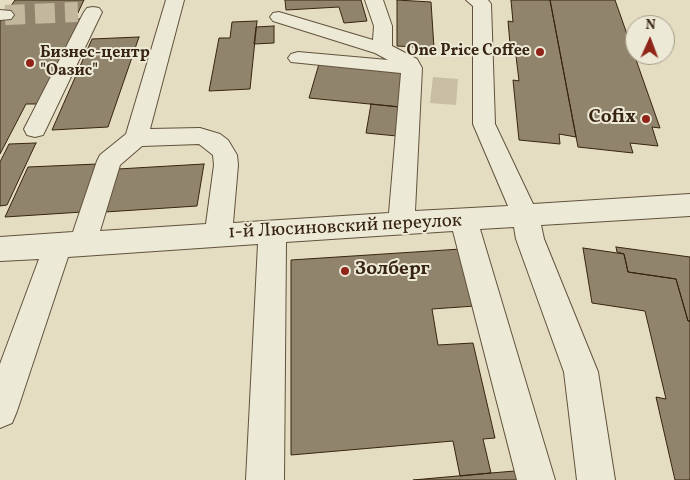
<!DOCTYPE html>
<meta charset="utf-8">
<style>
body{margin:0}
#map{position:relative;width:690px;height:480px;overflow:hidden;background:#e4ddc2;font-family:Vollkorn,serif}
canvas{display:block}
.north{position:absolute;left:625px;top:15px;width:50px;height:50px;box-sizing:border-box;background:#ede9d7;border:1px solid #a49a87;border-radius:50%;rotate:2deg;font-size:14px;font-weight:700;line-height:20px;text-align:center;color:#372410}
.north::after{content:'';display:block;margin:auto;width:18px;height:22px;background:#8f2418;clip-path:polygon(50% 0,100% 100%,50% 72%,0 100%)}
</style>
<div id="map">
<canvas width="690" height="480"></canvas>
<div class="north">N</div>
</div>
<script>
const context = document.querySelector('canvas').getContext('2d');
context.lineJoin = 'round';
function fillPath(path, color) { context.fillStyle = color; context.fill(path, 'evenodd'); }
const shape = rows => new Path2D(rows.map(r => 'M' + r).join(''));
function strokePath(path, color, width, dash) { context.strokeStyle = color; context.lineWidth = width; context.lineCap = dash ? 'butt' : 'round'; context.setLineDash(dash || []); context.stroke(path); }
function drawText(font, color, halo, rows, align = 'center') {
  context.font = font + ' Vollkorn,serif'; context.lineWidth = 4; context.setLineDash([]); context.textBaseline = 'middle'; context.strokeStyle = halo; context.fillStyle = color; for (const [text, x, y, turn = 0] of rows) {
    context.save(); context.translate(x, y); context.rotate((+turn || 0) * Math.PI / 180); context.textAlign = isNaN(turn) ? turn : align; if (halo) context.strokeText(text, 0, 0); context.fillText(text, 0, 0); context.restore();
  }
}
fillPath(shape([
 [433,77,458,79,456,105,430,103]
]), '#c7bea4');
const building = shape([
 [15,0,84,0,75,19,82,19,39,104,26,104,0,154,0,22,15,0],
 [285,0,361,0,367,21,344,23,339,7,286,10,285,0],
 [397,0,431,2,434,48,397,46,397,0],
 [511,0,550,0,576,137,559,134,560,144,519,140,513,80,519,81,516,56,511,55,508,21,513,22,511,0],
 [550,0,615,0,660,128,652,127,658,146,630,143,633,153,578,147,550,0],
 [257,21,250,89,209,91,219,38,230,38,232,22,257,21],
 [274,26,274,43,254,44,256,27,274,26],
 [139,37,108,127,52,130,92,39,139,37],
 [319,64,403,72,400,107,309,98,319,64],
 [371,104,400,107,397,136,366,133,371,104],
 [36,143,7,205,0,206,0,162,9,144,36,143],
 [98,164,82,212,5,217,28,167,98,164],
 [204,164,197,206,105,212,118,169,204,164],
 [616,247,690,257,690,321,688,321,676,279,628,272,624,254,617,252,616,247],
 [583,248,624,254,628,272,676,279,688,321,690,321,690,480,675,480,656,397,666,399,645,311,592,303,583,248],
 [461,249,475,306,432,309,438,345,473,343,495,438,483,439,491,473,460,476,453,441,291,455,291,260,461,249],
 [515,471,517,480,413,480,491,473,515,471]
]);
fillPath(building, '#91846d');
strokePath(building, '#372410', 1);
strokePath(shape([
 [5,15,78,12]
]), '#c1b89e', 20, [20, 10]);
const minor = shape([
 [166,0,184,0,150,129,200,128,220,134,228,140,237,155,238,165,233,223,389,213,401,73,291,62,288,58,291,54,298,52,388,60,375,53,273,21,270,17,273,13,279,12,373,40,374,26,365,0,383,0,392,26,392,46,417,59,422,68,415,211,508,206,473,124,473,6,466,0,488,0,491,4,495,124,533,204,690,194,690,216,541,225,544,239,598,372,615,480,577,480,564,372,516,239,514,227,480,229,555,480,517,480,453,231,286,242,284,480,246,480,258,244,68,257,17,411,12,423,0,428,0,364,39,259,0,261,0,237,73,232,97,161,100,155,126,134,166,0],
 [199,144,213,155,214,165,206,224,100,231,120,165,142,146,199,144],
 [93,7,99,8,102,12,46,129,43,135,35,137,27,135,24,129,84,12,87,8,93,7],
 [0,10,11,11,14,15,11,19,0,20,0,10]
]);
strokePath(minor, '#62523c', 2);
fillPath(minor, '#ede9d7');
for (const [x, y, r, color] of [
 [540,52,5,"#8f2418"],
 [30,63,5,"#8f2418"],
 [646,119,5,"#8f2418"],
 [345,271,5,"#8f2418"]
]) { const dot = new Path2D(); dot.arc(x, y, r, 0, 2 * Math.PI); context.fillStyle = color; context.fill(dot); strokePath(dot, '#ede9d7', 2); }
drawText('bold 16px', '#372410', '#ede9d7', [
 ["One Price Coffee",530,52],
 ["Бизнес-центр",40,54,"left"],
 ["\"Оазис\"",40,72,"left"]
], 'right');
drawText('bold 19px', '#372410', '#ede9d7', [
 ["Cofix",636,119],
 ["Золберг",355,271,"left"]
], 'right');
drawText('19px', '#372410', '#ede9d7', [
 ["1-й Люсиновский переулок",345,228,-3]
]);
</script>
